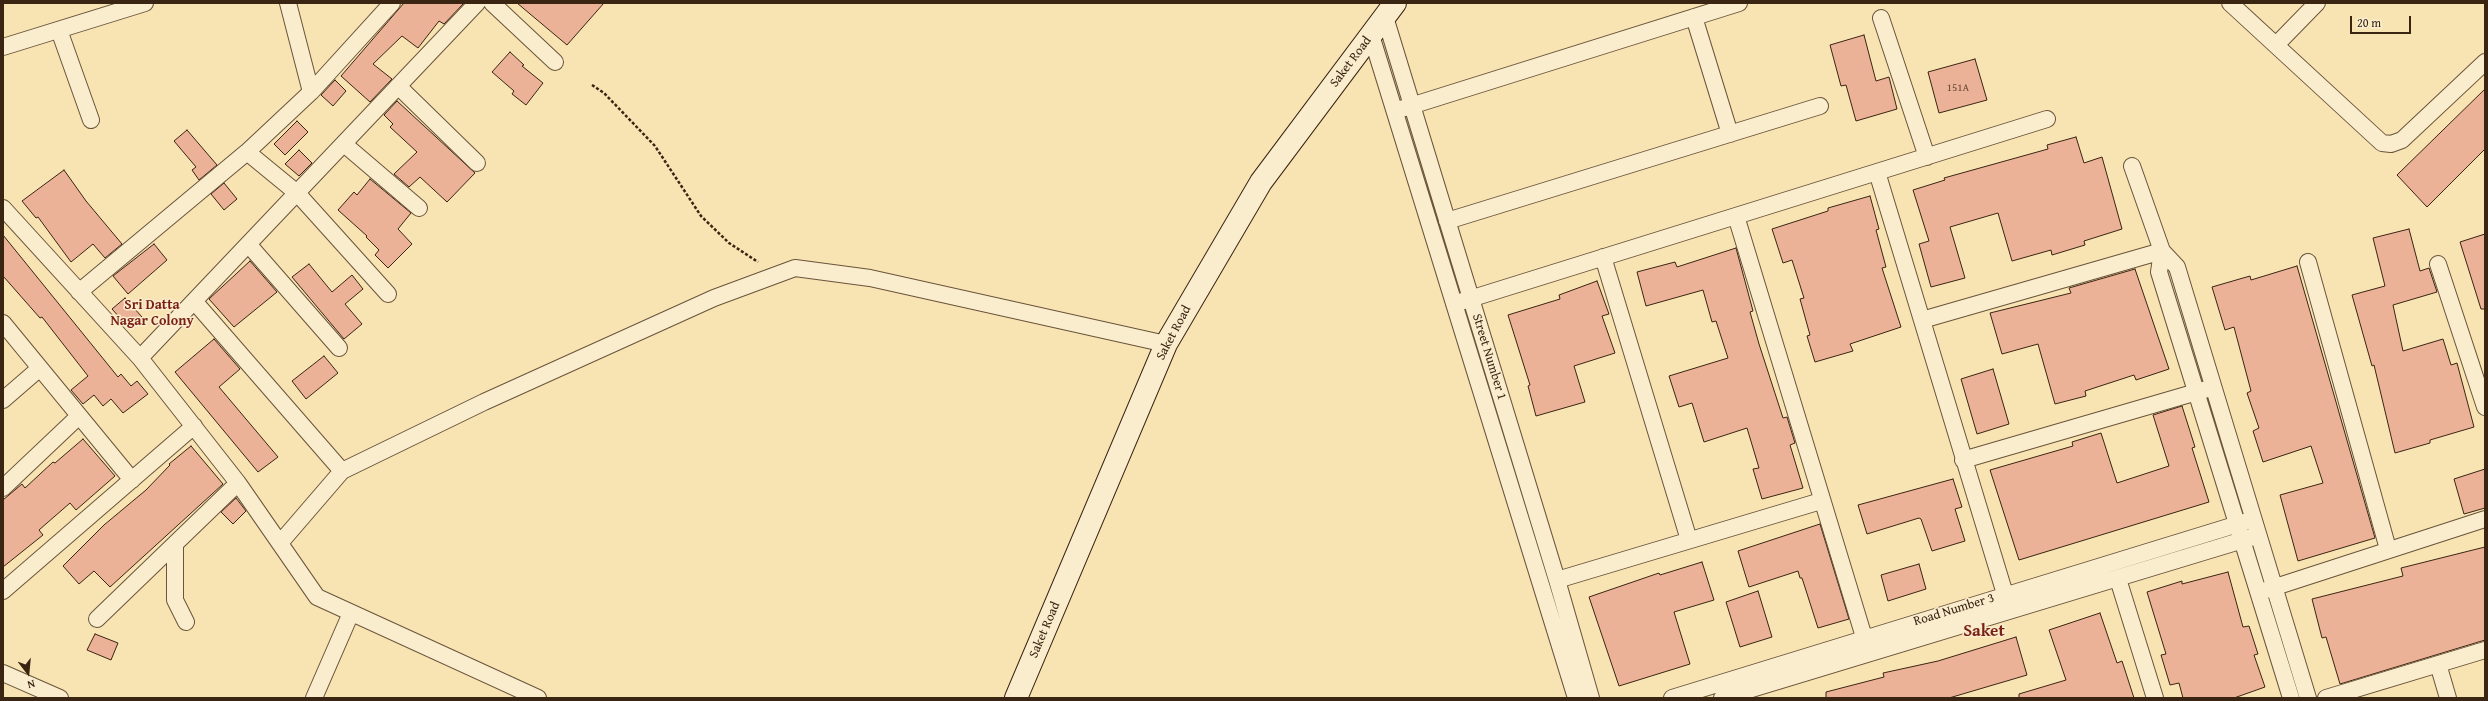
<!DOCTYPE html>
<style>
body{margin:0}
#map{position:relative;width:2488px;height:701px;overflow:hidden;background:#f8e3b3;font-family:"Gentium Book Plus",serif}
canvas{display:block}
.frame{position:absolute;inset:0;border:4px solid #3a2412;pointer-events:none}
.north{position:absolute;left:8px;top:653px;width:40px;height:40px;-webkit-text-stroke:3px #faedce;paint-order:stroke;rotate:164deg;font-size:11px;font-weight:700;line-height:16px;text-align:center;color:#3a2412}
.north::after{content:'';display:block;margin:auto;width:14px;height:18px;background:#3a2412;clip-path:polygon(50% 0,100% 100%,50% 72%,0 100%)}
.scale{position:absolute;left:2350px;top:16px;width:61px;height:18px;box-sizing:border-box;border:2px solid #3a2412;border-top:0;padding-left:5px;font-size:12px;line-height:14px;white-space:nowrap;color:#3a2412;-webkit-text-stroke:3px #faedce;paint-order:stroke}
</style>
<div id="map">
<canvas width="2488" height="701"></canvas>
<div class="frame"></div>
<div class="north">N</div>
<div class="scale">20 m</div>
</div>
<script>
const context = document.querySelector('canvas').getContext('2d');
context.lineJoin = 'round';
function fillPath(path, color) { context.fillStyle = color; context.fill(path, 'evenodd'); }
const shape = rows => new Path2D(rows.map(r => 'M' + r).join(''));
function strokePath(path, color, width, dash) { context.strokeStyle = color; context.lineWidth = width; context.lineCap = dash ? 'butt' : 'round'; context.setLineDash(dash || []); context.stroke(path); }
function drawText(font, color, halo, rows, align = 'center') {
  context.font = font + ' "Gentium Book Plus",serif'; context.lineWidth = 3; context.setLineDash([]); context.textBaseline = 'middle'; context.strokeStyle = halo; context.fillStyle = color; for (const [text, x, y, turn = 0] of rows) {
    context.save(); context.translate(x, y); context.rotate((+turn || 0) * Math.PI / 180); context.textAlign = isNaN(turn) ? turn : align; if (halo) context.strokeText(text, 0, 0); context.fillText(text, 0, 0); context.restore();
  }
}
const building = shape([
 [404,3,464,3,444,24,439,21,418,48,402,36,373,64,392,79,370,102,341,76,404,3],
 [517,3,604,3,567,45,517,3],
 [1864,35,1876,81,1889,77,1897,109,1856,121,1846,85,1841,86,1830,45,1864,35],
 [510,52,524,65,522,66,543,83,526,105,512,94,514,91,492,72,510,52],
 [1975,59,1987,100,1939,113,1928,72,1975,59],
 [335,80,346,91,333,106,321,95,335,80],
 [2485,89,2485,149,2427,207,2397,175,2485,89],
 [397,101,475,173,447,202,420,177,409,187,394,174,417,152,390,127,393,124,384,115,397,101],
 [297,121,308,132,285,155,274,144,297,121],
 [187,130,217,165,199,180,192,170,196,167,174,141,187,130],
 [2076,137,2084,163,2102,157,2122,229,2084,241,2085,245,2052,255,2051,250,2012,261,1998,213,1950,227,1965,278,1931,287,1919,244,1929,241,1913,190,1945,180,1944,178,2048,149,2047,145,2076,137],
 [299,150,312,163,299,176,285,164,299,150],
 [64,170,86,201,122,244,105,258,93,244,71,262,38,217,36,218,22,201,64,170],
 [370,179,411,213,398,229,412,244,388,268,375,255,379,250,366,237,367,236,338,210,354,192,357,195,370,179],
 [224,183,237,199,224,210,211,194,224,183],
 [1870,196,1879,229,1876,230,1886,267,1882,268,1901,327,1850,344,1853,351,1815,362,1807,336,1810,335,1800,299,1804,298,1792,260,1783,263,1772,229,1828,211,1828,208,1870,196],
 [2409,229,2420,271,2429,268,2437,292,2393,305,2403,351,2443,339,2451,365,2457,363,2474,427,2430,440,2430,443,2395,453,2374,365,2372,366,2352,295,2385,286,2373,238,2409,229],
 [2485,234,2485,309,2481,309,2460,242,2485,234],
 [3,235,118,377,121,374,131,386,137,381,148,394,123,413,111,399,103,406,94,395,83,404,71,390,88,376,42,317,40,318,3,276,3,235],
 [154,244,167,260,128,294,113,276,154,244],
 [1736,248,1753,311,1750,312,1759,344,1783,418,1787,417,1795,443,1790,445,1803,488,1762,499,1753,469,1759,468,1747,428,1704,442,1692,403,1679,407,1669,376,1728,358,1716,321,1712,322,1703,290,1646,306,1637,272,1675,262,1677,267,1736,248],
 [250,261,277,292,234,327,209,299,250,261],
 [309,264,332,292,352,275,363,289,345,304,362,324,344,339,292,277,309,264],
 [2297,266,2375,538,2298,561,2280,495,2323,483,2311,446,2263,462,2253,431,2259,428,2247,393,2251,391,2234,327,2225,330,2212,287,2250,276,2251,280,2297,266],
 [2135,269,2169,369,2136,380,2134,375,2085,391,2086,396,2055,404,2038,344,2002,354,1990,313,2071,293,2069,288,2135,269],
 [1597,281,1609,314,1602,316,1615,353,1574,366,1585,402,1536,416,1528,386,1530,385,1508,315,1560,299,1559,295,1597,281],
 [125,298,142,317,129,328,112,309,125,298],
 [214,339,240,369,219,387,278,457,258,472,175,372,214,339],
 [324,356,338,373,306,399,292,381,324,356],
 [1993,369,2009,424,1977,434,1961,379,1993,369],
 [2182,406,2195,447,2192,448,2209,502,2019,560,1990,470,2073,446,2072,442,2101,433,2117,483,2169,466,2153,415,2182,406],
 [83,439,115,476,76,510,70,503,39,530,43,535,3,567,3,500,22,484,25,488,53,462,55,463,83,439],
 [191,446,223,484,110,587,94,571,79,584,63,566,104,525,146,490,170,465,169,464,191,446],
 [2485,469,2485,508,2464,514,2454,479,2485,469],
 [1953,479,1962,507,1955,509,1965,541,1932,551,1921,519,1919,518,1867,534,1858,505,1953,479],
 [236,498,246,511,233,524,221,512,236,498],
 [1820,524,1849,619,1818,628,1802,578,1800,578,1798,571,1749,587,1738,551,1820,524],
 [2485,547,2485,640,2340,684,2326,637,2322,638,2312,599,2403,576,2401,568,2485,547],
 [1702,562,1714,600,1674,612,1690,664,1619,686,1589,597,1659,573,1660,575,1702,562],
 [1919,564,1926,589,1888,601,1881,575,1919,564],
 [2228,572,2243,627,2249,626,2258,654,2254,655,2265,687,2234,698,2183,698,2179,683,2170,685,2161,655,2166,654,2147,592,2182,581,2182,584,2228,572],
 [1758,591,1772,637,1740,647,1726,602,1758,591],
 [2100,613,2117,663,2122,661,2134,698,2019,698,2019,694,2066,680,2049,630,2100,613],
 [95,634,118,643,111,660,87,650,95,634],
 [2016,637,2027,675,1949,698,1826,698,1826,692,1884,677,1883,673,1938,661,2016,637]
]);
fillPath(building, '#ebb298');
strokePath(building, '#3a2412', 1);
const street = shape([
 [288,3,311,92],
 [492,3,555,62],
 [2230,3,2382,143,2391,144,2402,140,2485,62],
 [1385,17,1557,580,1591,698],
 [1694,17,1730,134],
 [1881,18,1927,157],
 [59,30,91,120],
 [1371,35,1576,698],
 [2276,45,2317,3],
 [3,47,145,3],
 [398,86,477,163],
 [1401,109,1739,3],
 [344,144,419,208],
 [247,152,297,193,388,294],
 [1877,172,2008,604],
 [3,208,140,358,238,483,317,597,538,698],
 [1736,216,1867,647],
 [1447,221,1820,106],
 [248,244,339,348],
 [1603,257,1689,540],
 [2308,262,2388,549],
 [2438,264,2485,407],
 [79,292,247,152,311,92,392,3],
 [194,301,342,471],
 [1460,302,2047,119],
 [1922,320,2162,251,2132,166],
 [3,323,132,480],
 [140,358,477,3],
 [3,400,40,368],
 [1963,460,2207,389],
 [3,488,79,416],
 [280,543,342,471,484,402,714,298,795,268,870,278,1166,344],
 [175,544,175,600,186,622],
 [2118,579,2155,698],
 [1557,580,1821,501],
 [2266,590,2485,519],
 [3,591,194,426],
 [97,619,238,483],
 [2438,664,2448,698],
 [3,673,60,698],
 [314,698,351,613],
 [1672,698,2248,521],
 [1722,698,2253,537],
 [2291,698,2159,272,2162,251,2177,267,2308,698],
 [2326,698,2485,650]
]);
const secondary = shape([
 [1016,698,1166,344,1261,182,1395,3]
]);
strokePath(street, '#6a543a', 18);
strokePath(secondary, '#3a2412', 24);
strokePath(shape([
 [592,85,604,93,655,146,701,216,729,243,758,262]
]), '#3a2412', 2.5, [3, 2]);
strokePath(street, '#faedce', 16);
strokePath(secondary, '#faedce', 22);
drawText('11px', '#664834', null, [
 ["151A",1958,88]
]);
drawText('13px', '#3a2412', '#faedce', [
 ["Saket Road",1351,62,-53],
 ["Saket Road",1174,333,-62],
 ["Street Number 1",1489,357,73],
 ["Road Number 3",1954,610,-17],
 ["Saket Road",1045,630,-67]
]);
drawText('bold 14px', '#7a1f14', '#faedce', [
 ["Sri Datta",152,305],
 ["Nagar Colony",152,321]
]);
drawText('bold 17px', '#7a1f14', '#faedce', [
 ["Saket",1984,632]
]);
</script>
